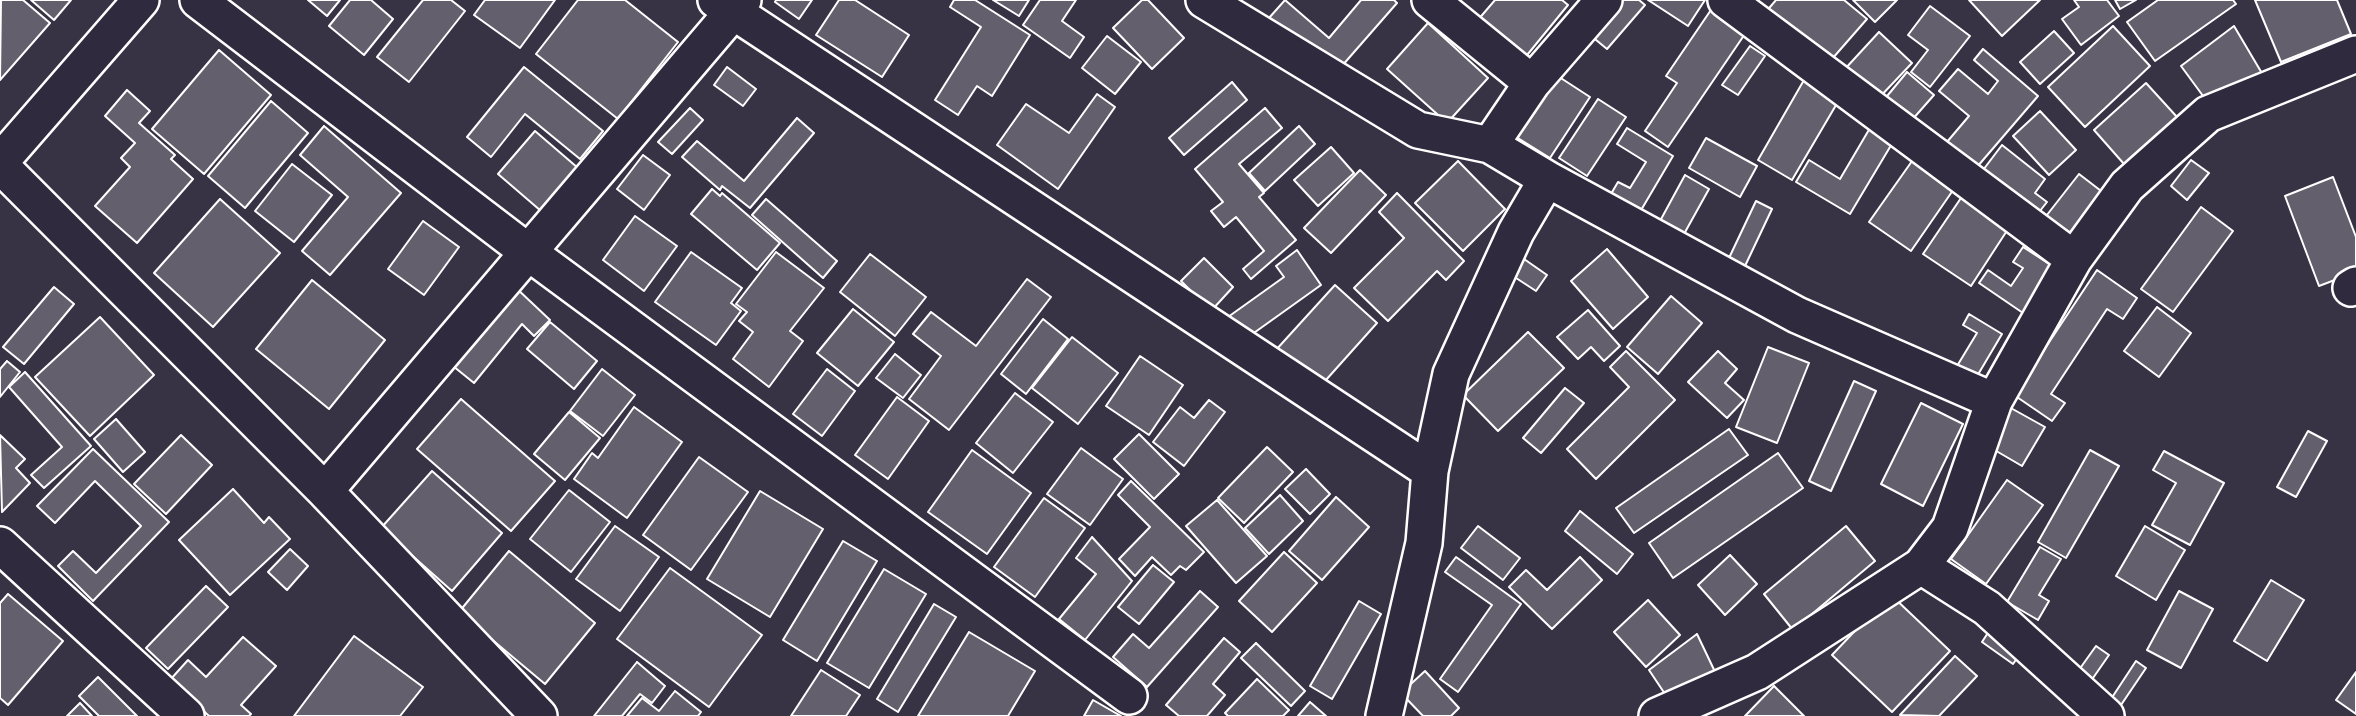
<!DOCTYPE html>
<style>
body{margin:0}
canvas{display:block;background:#373345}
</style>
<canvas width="2356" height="716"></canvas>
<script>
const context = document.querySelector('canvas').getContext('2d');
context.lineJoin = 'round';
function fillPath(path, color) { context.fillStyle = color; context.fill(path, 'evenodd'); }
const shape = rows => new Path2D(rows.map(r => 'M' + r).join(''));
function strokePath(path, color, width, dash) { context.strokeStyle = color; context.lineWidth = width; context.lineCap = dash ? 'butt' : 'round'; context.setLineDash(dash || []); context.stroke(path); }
const building = shape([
 [1,0,23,0,50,23,0,80,1,0],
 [31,0,71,0,54,20,31,0],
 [308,0,340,0,327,16,308,0],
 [350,0,371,0,393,19,364,55,329,26,350,0],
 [423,0,451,0,465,11,409,82,377,57,423,0],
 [485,0,555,0,520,48,474,15,485,0],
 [578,0,625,0,678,42,618,119,536,54,578,0],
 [776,0,812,0,799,19,775,2,776,0],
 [839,0,855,0,909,35,882,77,816,35,839,0],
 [954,0,975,0,1030,35,992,96,977,86,958,115,935,100,981,27,950,7,954,0],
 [993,0,1029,0,1019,16,993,0],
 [1040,0,1076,0,1062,21,1084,37,1070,58,1023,25,1040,0],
 [1142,0,1148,0,1184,38,1152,69,1113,28,1142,0],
 [1285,0,1329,38,1361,0,1394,0,1397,3,1334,75,1269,18,1285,0],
 [1495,0,1562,0,1568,5,1523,60,1477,21,1495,0],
 [1619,0,1639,0,1645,5,1607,49,1590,35,1619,0],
 [1648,0,1705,0,1688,26,1648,0],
 [1776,0,1844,0,1867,19,1825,67,1764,14,1776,0],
 [1853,0,1897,0,1875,22,1853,0],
 [1969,0,2040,0,2002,36,1969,0],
 [2074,0,2107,0,2119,16,2081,45,2062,19,2079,7,2074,0],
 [2115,0,2136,0,2120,9,2115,0],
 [2158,0,2233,0,2236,4,2155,61,2127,22,2158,0],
 [2255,0,2337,0,2351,34,2281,62,2255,0],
 [1715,4,1749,28,1668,147,1645,131,1677,83,1666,76,1715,4],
 [1930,6,1970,36,1930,87,1911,72,1928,50,1908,35,1930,6],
 [1428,23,1488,78,1447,123,1387,69,1428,23],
 [2113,26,2150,66,2085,127,2048,87,2113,26],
 [2234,26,2263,75,2206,100,2181,66,2234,26],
 [2054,31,2074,53,2040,84,2020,62,2054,31],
 [1879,32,1912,63,1876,101,1844,70,1879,32],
 [1107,36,1141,62,1115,94,1082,68,1107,36],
 [1750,46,1765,56,1738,95,1722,85,1750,46],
 [1983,49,2038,96,1971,174,1941,149,1969,116,1939,91,1958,69,1988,94,1998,81,1974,60,1983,49],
 [219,50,271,95,204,174,152,129,219,50],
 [524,67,603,131,580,159,525,114,491,157,467,137,524,67],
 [727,67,756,89,743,106,714,85,727,67],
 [1907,72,1934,95,1904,129,1878,107,1907,72],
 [1553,73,1590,97,1550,158,1513,135,1553,73],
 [1804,80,1839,100,1792,180,1758,160,1804,80],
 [1232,82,1247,100,1184,155,1169,138,1232,82],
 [2146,83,2177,117,2124,164,2094,130,2146,83],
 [127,90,150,111,139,123,175,155,171,159,193,179,137,243,95,206,130,167,121,158,135,143,105,116,127,90],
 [1097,94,1115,107,1058,189,997,145,1026,104,1069,133,1097,94],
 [1598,99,1626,117,1587,176,1559,158,1598,99],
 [271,101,308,133,245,208,208,176,271,101],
 [690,108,703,120,672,154,658,142,690,108],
 [1265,108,1282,128,1239,164,1264,193,1259,197,1296,240,1251,279,1243,269,1264,251,1236,217,1224,227,1211,211,1223,202,1195,169,1265,108],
 [2040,111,2076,150,2049,175,2013,136,2040,111],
 [797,118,814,133,750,208,722,186,720,190,682,157,697,141,744,181,797,118],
 [324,126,401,193,330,275,302,251,348,197,300,155,324,126],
 [1299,126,1315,144,1265,191,1249,173,1299,126],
 [1627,128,1673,156,1637,217,1608,199,1618,182,1630,188,1646,162,1617,144,1627,128],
 [1870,128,1893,142,1850,214,1796,182,1809,160,1840,179,1870,128],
 [535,131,578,168,541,211,498,174,535,131],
 [1706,138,1757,166,1740,197,1689,168,1706,138],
 [2002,145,2045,179,2035,193,2047,202,2032,221,1977,178,2002,145],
 [1331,147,1354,173,1318,206,1294,180,1331,147],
 [1917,154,1958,183,1911,251,1869,222,1917,154],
 [643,155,670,175,644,210,617,189,643,155],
 [2191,160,2209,173,2187,200,2171,186,2191,160],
 [1458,161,1505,209,1463,251,1415,203,1458,161],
 [292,164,332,195,294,242,255,211,292,164],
 [1360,170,1386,195,1331,253,1304,228,1360,170],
 [2079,174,2105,194,2069,240,2043,220,2079,174],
 [1685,175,1709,189,1684,234,1660,221,1685,175],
 [2333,177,2356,237,2356,272,2319,286,2285,196,2333,177],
 [712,189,720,196,722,193,780,243,757,270,691,214,712,189],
 [1397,193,1464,261,1446,280,1437,271,1388,321,1354,288,1404,238,1379,212,1397,193],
 [1963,195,2010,226,1971,286,1923,254,1963,195],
 [220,199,280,253,213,327,154,273,220,199],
 [766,199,837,261,823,278,752,215,766,199],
 [1756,201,1772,209,1745,266,1729,258,1756,201],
 [2201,207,2233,231,2173,312,2141,289,2201,207],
 [635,216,677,246,644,291,603,260,635,216],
 [423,221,459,247,424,295,388,269,423,221],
 [2023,247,2054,267,2023,313,1979,283,1988,270,2011,286,2023,268,2013,262,2023,247],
 [1607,249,1648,297,1613,329,1571,281,1607,249],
 [1297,250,1321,285,1244,340,1228,317,1284,277,1276,266,1297,250],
 [691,252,742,288,731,303,741,311,716,345,655,302,691,252],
 [776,252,824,288,790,331,803,341,769,387,733,359,753,332,739,321,747,312,736,304,776,252],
 [870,254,926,297,895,336,840,292,870,254],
 [1204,258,1233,287,1211,311,1181,281,1204,258],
 [1524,259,1547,275,1536,291,1513,276,1524,259],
 [2097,270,2137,298,2123,319,2107,309,2051,394,2065,403,2052,421,2014,395,2097,270],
 [1027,279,1051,297,949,430,909,399,941,356,913,334,931,312,976,346,1027,279],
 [312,280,385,340,329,409,256,349,312,280],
 [1335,285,1377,323,1317,390,1275,351,1335,285],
 [514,286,550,320,534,336,522,324,474,383,448,362,514,286],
 [54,287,74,304,24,364,3,347,54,287],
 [1671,296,1702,323,1658,374,1627,347,1671,296],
 [2157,307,2191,333,2159,377,2124,351,2157,307],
 [853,309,894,342,858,386,817,353,853,309],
 [1588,310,1620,346,1604,361,1591,347,1578,359,1557,337,1588,310],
 [1969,314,2002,334,1973,383,1954,371,1977,333,1963,325,1969,314],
 [100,317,154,375,90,436,35,377,100,317],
 [1043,319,1068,339,1026,394,1001,374,1043,319],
 [550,322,597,361,574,389,527,349,550,322],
 [1528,332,1564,368,1498,431,1463,395,1528,332],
 [1072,337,1118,373,1078,424,1032,388,1072,337],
 [1768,347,1809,363,1777,443,1736,427,1768,347],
 [1626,351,1675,400,1596,479,1567,449,1629,387,1610,367,1626,351],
 [1718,351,1737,369,1725,383,1744,400,1727,418,1688,382,1718,351],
 [895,354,921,375,903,398,876,378,895,354],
 [1140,356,1183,385,1149,435,1106,406,1140,356],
 [7,361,20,372,0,397,0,369,7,361],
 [602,369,635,395,603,436,570,411,602,369],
 [827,369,855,391,822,436,793,414,827,369],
 [25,372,91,446,44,488,31,475,62,447,9,387,25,372],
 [1854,381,1876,391,1831,491,1809,481,1854,381],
 [1565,388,1584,403,1541,453,1523,438,1565,388],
 [1015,393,1053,422,1013,473,976,443,1015,393],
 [897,397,929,421,888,479,855,455,897,397],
 [461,399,555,481,511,531,417,449,461,399],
 [1209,400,1225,412,1184,466,1153,442,1180,407,1194,418,1209,400],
 [1921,403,1963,424,1923,506,1881,484,1921,403],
 [634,407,682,442,627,518,574,479,592,453,598,458,634,407],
 [2009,407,2045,427,2022,466,1986,445,2009,407],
 [569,412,600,438,565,480,534,454,569,412],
 [116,419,145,452,123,472,94,439,116,419],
 [1729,429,1748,455,1634,533,1616,508,1729,429],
 [2308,431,2327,441,2296,497,2277,487,2308,431],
 [1139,434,1179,474,1154,499,1114,459,1139,434],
 [0,435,25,459,16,468,30,483,2,512,0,435],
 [181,435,212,465,166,514,134,484,181,435],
 [1267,447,1293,472,1244,523,1218,498,1267,447],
 [1081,448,1123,479,1090,525,1047,494,1081,448],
 [93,449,169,522,93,601,58,566,73,551,96,573,141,526,95,481,55,523,37,506,93,449],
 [972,450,1031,493,987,554,928,512,972,450],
 [2090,450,2119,466,2066,558,2038,542,2090,450],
 [2164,451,2224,483,2190,545,2152,525,2176,483,2153,470,2164,451],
 [1778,453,1803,488,1673,578,1649,543,1778,453],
 [699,457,748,492,691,570,643,535,699,457],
 [1306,469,1330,494,1310,514,1285,489,1306,469],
 [432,471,502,533,452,591,381,528,432,471],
 [2007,480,2043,505,1986,584,1951,559,2007,480],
 [1131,481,1204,552,1186,570,1180,566,1171,575,1152,557,1135,576,1119,559,1150,527,1118,495,1131,481],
 [233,489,264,523,269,517,290,539,230,595,179,540,233,489],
 [569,490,610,522,571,572,530,539,569,490],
 [760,491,823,529,770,617,707,579,760,491],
 [1280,495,1303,521,1269,554,1245,528,1280,495],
 [1336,497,1369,527,1322,580,1289,551,1336,497],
 [1044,498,1085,528,1035,597,994,567,1044,498],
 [1217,500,1267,556,1236,583,1186,526,1217,500],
 [1580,511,1633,554,1617,574,1565,531,1580,511],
 [615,526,659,557,620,611,576,579,615,526],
 [1478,526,1520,558,1503,580,1461,548,1478,526],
 [1846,526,1875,561,1793,630,1764,594,1846,526],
 [2145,526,2185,550,2156,600,2116,576,2145,526],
 [1092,537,1132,581,1085,640,1059,619,1096,574,1076,558,1092,537],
 [843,541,877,561,817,661,783,640,843,541],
 [2040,547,2061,559,2039,595,2049,601,2038,620,2007,602,2040,547],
 [290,549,308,566,287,590,268,572,290,549],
 [509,551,595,623,545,684,459,612,509,551],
 [1284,552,1317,583,1272,632,1239,601,1284,552],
 [1730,555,1757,584,1725,615,1698,585,1730,555],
 [1456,557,1521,604,1458,692,1440,679,1492,605,1445,572,1456,557],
 [1580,557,1602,580,1552,629,1509,587,1526,570,1547,590,1580,557],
 [1153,565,1174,582,1139,624,1118,607,1153,565],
 [670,568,762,635,709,707,617,639,670,568],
 [884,569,926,594,869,688,827,663,884,569],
 [2271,580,2304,600,2267,661,2234,641,2271,580],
 [206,586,228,607,168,669,146,648,206,586],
 [1200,591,1218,607,1147,687,1113,657,1133,634,1149,648,1200,591],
 [2179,591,2213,609,2181,668,2147,650,2179,591],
 [8,594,63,641,8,705,0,698,0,603,8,594],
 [1890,594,1950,651,1892,712,1832,655,1890,594],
 [1648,600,1680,635,1646,667,1614,632,1648,600],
 [1359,601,1381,614,1332,699,1310,686,1359,601],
 [934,604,956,617,898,712,877,699,934,604],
 [1993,625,2025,647,2013,664,1982,642,1993,625],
 [969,632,1035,671,1008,716,918,716,969,632],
 [1697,634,1717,676,1665,694,1649,670,1697,634],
 [354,636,423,687,400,716,294,716,354,636],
 [243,637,276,666,241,705,251,714,249,716,209,716,170,680,188,660,206,677,243,637],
 [1224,638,1240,652,1213,684,1225,695,1207,716,1179,716,1166,705,1224,638],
 [1256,643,1305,691,1291,706,1241,658,1256,643],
 [2096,646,2109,655,2084,691,2071,681,2096,646],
 [1955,656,1977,676,1939,716,1900,715,1955,656],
 [2136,661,2146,668,2121,705,2111,699,2136,661],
 [637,662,665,686,652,703,640,694,622,716,594,716,637,662],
 [821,670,860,695,846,716,791,716,821,670],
 [1425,671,1459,708,1451,716,1423,716,1401,693,1425,671],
 [2356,672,2356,714,2336,700,2356,672],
 [98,677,137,716,99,716,79,696,98,677],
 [1257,679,1289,710,1283,716,1228,716,1225,713,1257,679],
 [1774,686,1804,716,1745,716,1774,686],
 [675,691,701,712,698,716,627,716,642,698,659,711,675,691],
 [1093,700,1121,716,1084,716,1093,700],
 [1310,702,1326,716,1298,716,1310,702],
 [80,703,92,716,67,716,80,703]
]);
fillPath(building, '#635f6d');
strokePath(building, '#fff', 2);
const street = shape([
 [198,0,528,252,1129,696],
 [716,0,1430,471,1424,543,1384,716],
 [1204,0,1418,130,1490,145],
 [1430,0,1532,83],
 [1726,0,2074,259],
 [0,162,141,0],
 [0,165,325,491,539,716],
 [1547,179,1797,315,1994,401],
 [2351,288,2356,285],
 [1430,471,1451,374,1516,232,1547,179,1490,145,1532,83,1604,0],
 [325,491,743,0],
 [0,545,186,716],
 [1921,566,1987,608,2106,716],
 [1657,716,1757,672,1921,566,1950,528,1994,401,2074,259,2127,186,2208,114,2356,54]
]);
strokePath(street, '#fff', 40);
strokePath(street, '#2f2a3d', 35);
</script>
